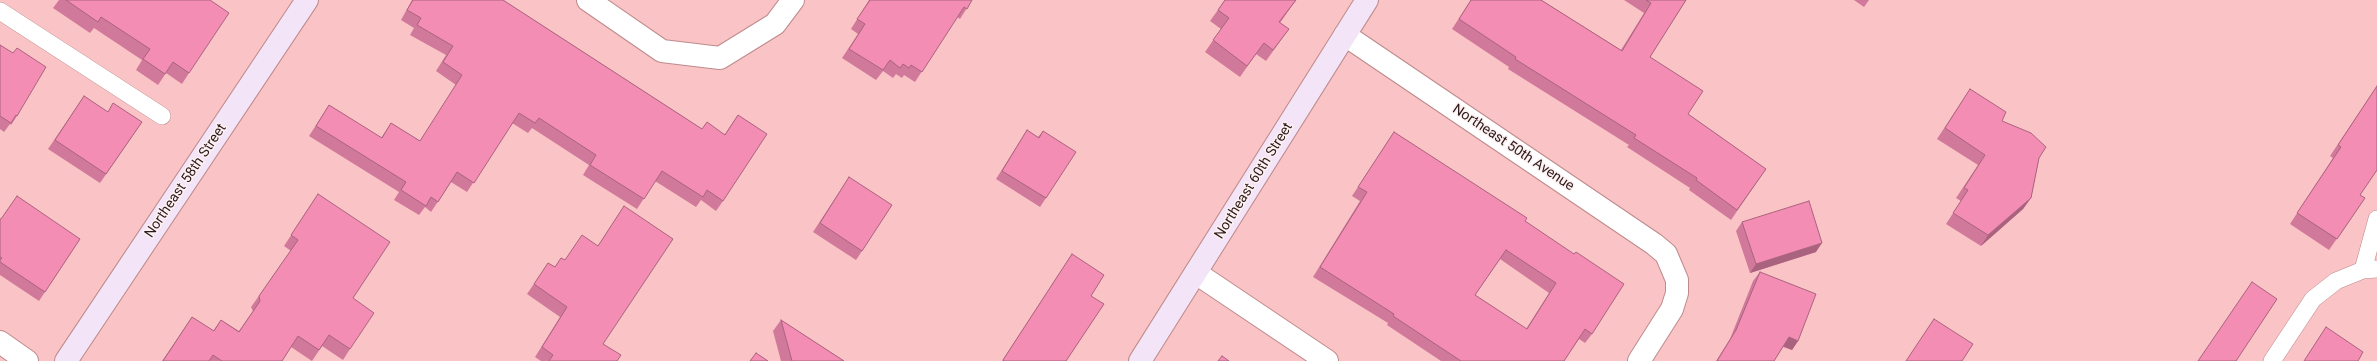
<!DOCTYPE html>
<style>
body{margin:0}
canvas{display:block;background:#fac3c5}
</style>
<canvas width="2377" height="361"></canvas>
<script>
const context = document.querySelector('canvas').getContext('2d');
context.lineJoin = 'round';
const shape = rows => new Path2D(rows.map(r => 'M' + r).join(''));
function strokePath(path, color, width, dash) { context.strokeStyle = color; context.lineWidth = width; context.lineCap = dash ? 'butt' : 'round'; context.setLineDash(dash || []); context.stroke(path); }
function fillPath(path, color) { context.fillStyle = color; context.fill(path, 'evenodd'); }
function drawText(font, color, halo, rows, align = 'center') {
  context.font = font + ' Roboto,sans-serif'; context.lineWidth = 3; context.setLineDash([]); context.textBaseline = 'middle'; context.strokeStyle = halo; context.fillStyle = color; for (const [text, x, y, turn = 0] of rows) {
    context.save(); context.translate(x, y); context.rotate((+turn || 0) * Math.PI / 180); context.textAlign = isNaN(turn) ? turn : align; if (halo) context.strokeText(text, 0, 0); context.fillText(text, 0, 0); context.restore();
  }
}
const lane = shape([
 [0,11,162,116],
 [2363,270,2377,219],
 [2272,361,2313,299,2336,281,2363,270,2377,269]
]);
const street = shape([
 [588,0,662,51,720,58,775,24,793,0],
 [1345,35,1654,244,1666,254,1677,280,1677,293,1672,309,1639,361],
 [1196,273,1327,361],
 [0,342,27,361]
]);
const secondary = shape([
 [66,361,307,0],
 [1140,361,1367,0]
]);
strokePath(lane, '#be8b8c', 18);
strokePath(street, '#be8b8c', 24);
strokePath(secondary, '#be8b8c', 24);
strokePath(lane, '#fff', 17);
strokePath(street, '#fff', 22);
strokePath(secondary, '#f3e4f8', 22);
fillPath(shape([
 [59,0,210,0,189,73,182,84,166,73,158,85,136,70,142,60,94,28,90,33,53,8],
 [412,0,503,0,702,129,725,134,738,115,723,201,716,211,701,200,696,207,655,181,637,209,583,175,589,165,532,128,528,133,512,123,467,192,451,182,431,212,425,207,419,215,394,200,399,192,309,136,329,105,381,138,391,123,420,141,456,85,436,71,446,55,410,35,414,28,401,20],
 [869,0,972,0,960,19,957,17,915,82,904,75,902,78,896,74,893,78,883,71,876,80,842,58,858,34,851,29],
 [1225,0,1296,0,1280,23,1289,29,1281,40,1266,61,1256,54,1240,77,1205,52,1221,29,1210,21],
 [1471,0,1541,0,1621,50,1644,13,1624,0,1686,0,1650,57,1688,114,1766,169,1731,220,1689,190,1690,188,1627,147,1629,145,1508,69,1509,67,1452,29],
 [1854,0,1869,0,1864,7],
 [0,45,17,116,11,125,10,124,4,132,0,129],
 [2377,86,2360,195,2365,198,2329,250,2290,224,2333,158,2330,156],
 [1970,89,2039,158,2031,198,2023,209,1981,246,1946,224,1961,201,1956,198,1978,165,1937,139],
 [84,96,107,112,142,122,100,183,48,149],
 [1027,130,1038,137,1043,131,1046,198,1040,207,996,179],
 [1394,132,1525,221,1592,334,1585,343,1579,339,1564,361,1441,361,1387,325,1388,323,1313,277,1360,201,1352,196],
 [1500,259,1549,293,1526,329,1475,295],
 [849,177,862,251,856,260,813,232],
 [318,194,353,298,350,349,343,360,322,346,312,361,291,347,282,361,162,361,192,317,213,331,221,320,239,331,253,311,251,307,291,251,284,246],
 [624,206,603,344,617,361,541,361,535,357,560,317,527,294,548,263,555,267,565,260,598,246],
 [0,219,80,239,39,301,0,275],
 [1742,222,1816,252,1750,273,1736,231],
 [1072,254,1091,296,1066,361,1002,361],
 [1760,272,1798,341,1792,350,1783,347,1774,361,1716,361,1730,339,1753,281],
 [781,320,844,361,781,361,773,331]
]), '#d1799b');
fillPath(shape([
 [2031,198,2023,209,1981,246,1988,235],
 [1822,243,1816,252,1750,273,1756,264],
 [1789,337,1798,341,1792,350,1783,346]
]), '#aa637e');
const building = shape([
 [66,0,210,0,229,13,189,73,173,62,165,74,143,59,150,49,101,17,98,22,66,0],
 [413,0,503,0,702,129,707,122,725,135,738,115,767,134,723,201,707,190,703,197,662,171,644,199,590,165,596,155,539,118,535,123,519,113,474,183,457,172,438,202,431,197,426,206,401,190,406,182,316,126,329,105,382,138,391,123,420,141,462,75,443,62,453,46,417,25,421,18,407,10,413,0],
 [870,0,972,0,967,9,964,7,922,72,911,65,909,68,903,64,900,68,890,60,883,70,849,49,865,24,857,19,870,0],
 [1225,0,1296,0,1279,22,1289,29,1273,50,1264,43,1247,66,1213,40,1229,18,1218,10,1225,0],
 [1471,0,1541,0,1622,51,1651,3,1646,0,1686,0,1650,57,1703,91,1688,114,1766,169,1737,210,1696,180,1697,178,1634,138,1636,135,1515,59,1516,57,1459,19,1471,0],
 [0,45,13,53,17,48,46,67,17,116,16,115,11,123,0,116,0,45],
 [2377,86,2377,170,2360,195,2365,198,2337,239,2297,213,2341,147,2338,145,2377,86],
 [1970,89,2006,112,2002,121,2031,133,2046,147,2039,158,2031,198,1988,235,1953,213,1968,190,1964,188,1985,155,1945,128,1970,89],
 [84,96,108,112,113,103,142,122,106,174,55,140,84,96],
 [1027,130,1039,138,1043,131,1076,152,1046,198,1002,171,1027,130],
 [1394,132,1527,218,1525,221,1574,254,1576,252,1624,284,1592,334,1585,329,1564,361,1461,361,1393,316,1394,314,1320,267,1367,192,1358,187,1394,132],
 [1506,250,1556,283,1527,329,1475,295,1506,250],
 [849,177,892,205,862,251,820,223,849,177],
 [318,194,390,242,353,298,374,313,350,349,329,335,319,350,298,336,282,361,222,361,213,355,209,361,163,361,192,317,214,331,221,320,239,332,260,301,259,296,298,240,291,235,318,194],
 [17,196,80,239,45,292,0,262,0,260,2,258,0,257,0,219,1,219,17,196],
 [1809,201,1822,243,1756,264,1742,222,1809,201],
 [624,206,673,239,603,344,621,355,617,361,549,361,553,355,542,347,567,307,534,284,548,263,555,267,561,258,565,260,582,235,598,246,624,206],
 [1072,254,1104,275,1091,296,1104,304,1066,361,1004,361,1003,360,1072,254],
 [1760,272,1816,294,1798,341,1789,337,1774,361,1717,361,1736,330,1760,272],
 [2252,282,2277,299,2236,361,2198,361,2252,282],
 [1934,319,1973,344,1962,361,1906,361,1934,319],
 [781,320,844,361,792,361,781,320],
 [2326,327,2363,352,2358,361,2304,361,2326,327],
 [756,353,768,361,750,361,756,353],
 [1222,356,1229,361,1218,361,1222,356]
]);
fillPath(building, '#f38db4');
strokePath(building, '#aa637e', 1);
drawText('14px', '#2c191a', '#fdf1f1', [
 ["Northeast 50th Avenue",1513,148,34],
 ["Northeast 58th Street",186,181,-56],
 ["Northeast 60th Street",1254,181,-58]
]);
</script>
